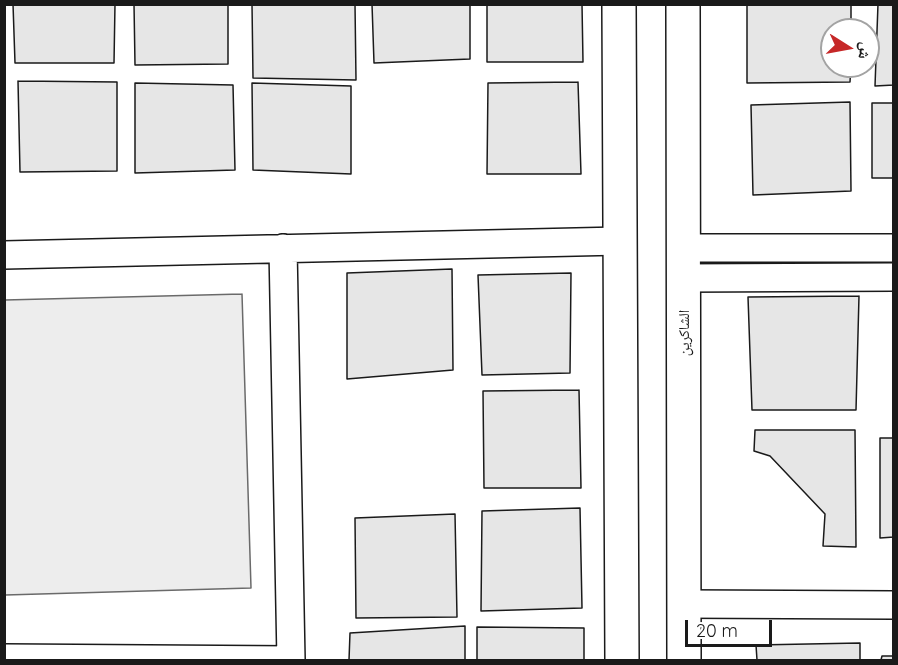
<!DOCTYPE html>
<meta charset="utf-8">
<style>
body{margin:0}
#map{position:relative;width:898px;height:665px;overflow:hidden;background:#fff;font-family:Quicksand,"Noto Naskh Arabic",sans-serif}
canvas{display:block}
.frame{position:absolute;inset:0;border:6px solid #1a1a1a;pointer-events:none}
.north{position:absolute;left:820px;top:18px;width:60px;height:60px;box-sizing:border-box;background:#fff;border:2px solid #a3a3a3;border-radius:50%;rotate:101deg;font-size:16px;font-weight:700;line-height:24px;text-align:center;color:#1a1a1a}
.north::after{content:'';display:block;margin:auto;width:21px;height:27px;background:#c62828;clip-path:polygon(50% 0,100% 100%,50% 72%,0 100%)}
.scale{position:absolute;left:685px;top:620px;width:87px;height:27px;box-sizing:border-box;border:3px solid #1a1a1a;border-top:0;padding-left:8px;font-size:18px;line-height:21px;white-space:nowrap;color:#1a1a1a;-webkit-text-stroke:4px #fff;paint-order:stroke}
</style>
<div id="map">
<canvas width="898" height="665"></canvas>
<div class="frame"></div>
<div class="north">ش</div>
<div class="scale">20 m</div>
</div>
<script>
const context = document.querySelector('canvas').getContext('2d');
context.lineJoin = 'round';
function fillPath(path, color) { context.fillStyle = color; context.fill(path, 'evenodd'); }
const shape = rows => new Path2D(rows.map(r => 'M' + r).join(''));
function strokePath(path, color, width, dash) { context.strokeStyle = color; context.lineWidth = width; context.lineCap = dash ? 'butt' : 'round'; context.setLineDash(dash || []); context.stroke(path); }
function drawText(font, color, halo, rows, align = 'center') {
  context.font = font + ' Quicksand,"Noto Naskh Arabic",sans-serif'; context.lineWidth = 4.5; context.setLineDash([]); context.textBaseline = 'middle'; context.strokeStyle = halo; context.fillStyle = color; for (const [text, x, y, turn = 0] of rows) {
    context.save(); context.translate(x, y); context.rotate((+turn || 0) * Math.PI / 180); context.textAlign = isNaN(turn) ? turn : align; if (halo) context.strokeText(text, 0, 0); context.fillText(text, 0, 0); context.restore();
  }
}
const green = shape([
 [242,294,251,588,5,595,5,300,242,294]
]);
fillPath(green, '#ededed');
strokePath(green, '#6a6a6a', 1.5);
const building = shape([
 [13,4,115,4,114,63,15,63,13,4],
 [134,4,228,4,228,64,135,65,134,4],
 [252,4,355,4,356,80,253,78,252,4],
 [372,4,470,4,470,59,374,63,372,4],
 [487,4,582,4,583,62,487,62,487,4],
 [747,4,851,4,851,30,832,30,832,66,851,66,850,82,747,83,747,4],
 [878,4,894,4,894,85,875,86,878,4],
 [18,81,117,82,117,171,20,172,18,81],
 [578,82,581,174,487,174,488,83,578,82],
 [135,83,233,85,235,170,135,173,135,83],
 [252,83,351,86,351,174,253,170,252,83],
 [850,102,851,191,753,195,751,105,850,102],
 [872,103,894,103,894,178,872,178,872,103],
 [452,269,453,370,347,379,347,273,452,269],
 [571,273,570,373,482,375,478,275,571,273],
 [859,296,856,410,752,410,748,297,859,296],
 [579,390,581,488,484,488,483,391,579,390],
 [755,430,855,430,856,547,823,546,825,514,770,456,754,451,755,430],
 [880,438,894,438,894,537,880,538,880,438],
 [580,508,582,608,481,611,482,511,580,508],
 [455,514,457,617,356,618,355,518,455,514],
 [465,626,465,660,349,660,350,633,465,626],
 [477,627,584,628,584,660,477,660,477,627],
 [860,643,860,660,757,660,756,645,860,643],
 [882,656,894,656,894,660,881,660,882,656]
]);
fillPath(building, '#e6e6e6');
strokePath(building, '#1a1a1a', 1.5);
const street = shape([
 [283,248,291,660],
 [683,248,894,248],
 [4,255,620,241],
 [684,278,894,277],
 [683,604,894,605],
 [4,658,291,660]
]);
const secondary = shape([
 [619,4,622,660],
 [683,4,684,660]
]);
strokePath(street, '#1a1a1a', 30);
strokePath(secondary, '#1a1a1a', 36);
strokePath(street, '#fff', 27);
strokePath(secondary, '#fff', 33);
drawText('15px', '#1a1a1a', '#fff', [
 ["الشاكرين",684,333,-90]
]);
</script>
